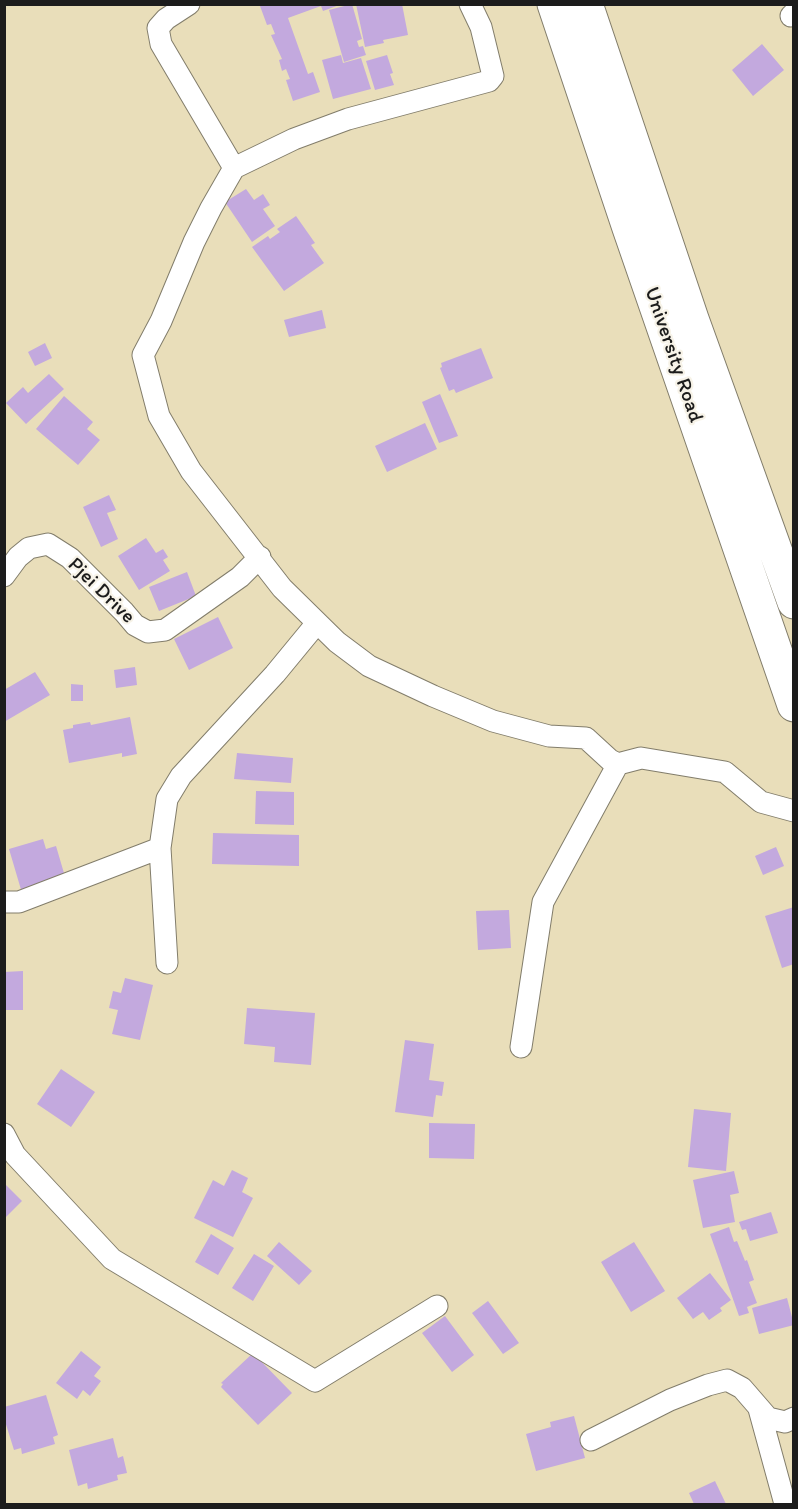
<!DOCTYPE html>
<style>
body{margin:0}
#map{position:relative;width:798px;height:1509px;overflow:hidden;background:#e9deba;font-family:Itim,sans-serif}
canvas{display:block}
.frame{position:absolute;inset:0;border:6px solid #1c1c1c;pointer-events:none}
</style>
<div id="map">
<canvas width="798" height="1509"></canvas>
<div class="frame"></div>
</div>
<script>
const context = document.querySelector('canvas').getContext('2d');
context.lineJoin = 'round';
function fillPath(path, color) { context.fillStyle = color; context.fill(path, 'evenodd'); }
const shape = rows => new Path2D(rows.map(r => 'M' + r).join(''));
function strokePath(path, color, width, dash) { context.strokeStyle = color; context.lineWidth = width; context.lineCap = dash ? 'butt' : 'round'; context.setLineDash(dash || []); context.stroke(path); }
function drawText(font, color, halo, rows, align = 'center') {
  context.font = font + ' Itim,sans-serif'; context.lineWidth = 4.5; context.setLineDash([]); context.textBaseline = 'middle'; context.strokeStyle = halo; context.fillStyle = color; for (const [text, x, y, turn = 0] of rows) {
    context.save(); context.translate(x, y); context.rotate((+turn || 0) * Math.PI / 180); context.textAlign = isNaN(turn) ? turn : align; if (halo) context.strokeText(text, 0, 0); context.fillText(text, 0, 0); context.restore();
  }
}
fillPath(shape([
 [264,4,342,4,323,11,321,6,288,18,308,74,313,72,320,92,293,101,286,80,290,79,286,69,282,71,279,60,282,59,271,35,275,34,271,24,267,25,260,6],
 [352,4,362,39,357,41,359,47,363,46,366,55,344,62,329,10],
 [356,4,402,4,408,35,383,40,384,43,365,47],
 [762,44,784,70,753,96,732,70],
 [341,55,343,63,361,58,371,89,333,99,322,60],
 [387,55,393,73,390,74,394,85,375,90,366,61],
 [246,189,254,200,263,194,270,205,263,209,275,226,252,242,225,202],
 [296,216,315,243,311,245,324,263,284,291,252,247,268,236,270,239,280,232,277,229],
 [322,310,326,328,289,337,284,320],
 [45,343,52,358,35,366,28,352],
 [481,348,493,378,456,393,454,389,449,391,440,368,442,367,441,363],
 [49,374,64,389,26,424,6,403,23,387,28,393],
 [440,394,458,436,439,443,422,402],
 [64,396,93,422,87,429,100,440,78,465,36,429],
 [425,423,437,449,387,472,375,446],
 [109,495,116,510,107,513,118,539,101,547,83,507],
 [146,538,156,553,163,549,168,557,163,560,170,571,139,590,118,556],
 [187,572,196,596,159,611,149,587],
 [218,617,233,648,189,670,174,639],
 [135,667,137,685,116,688,114,670],
 [35,672,50,695,4,722,4,690],
 [71,684,83,685,83,701,71,701],
 [130,717,137,754,122,757,122,753,69,763,63,730,73,728,73,725,90,722,91,725],
 [237,753,293,758,291,783,234,779],
 [256,791,294,792,294,825,255,824],
 [213,833,299,835,299,866,212,864],
 [43,839,46,849,56,846,66,880,22,893,9,849],
 [776,847,784,866,763,875,755,856],
 [794,907,794,964,782,968,765,916],
 [509,910,511,948,478,950,476,911],
 [23,971,23,1010,4,1010,4,972],
 [125,978,153,985,140,1040,112,1034,118,1010,109,1008,113,991,121,993],
 [247,1008,315,1013,311,1065,274,1062,275,1047,244,1044],
 [405,1040,434,1044,429,1080,444,1082,442,1096,436,1095,433,1117,395,1112],
 [61,1069,95,1092,71,1127,37,1104],
 [694,1109,731,1113,726,1171,688,1167],
 [429,1123,475,1124,474,1159,429,1158],
 [232,1170,248,1178,242,1192,253,1198,233,1237,194,1218,213,1180,224,1186],
 [734,1171,739,1193,730,1195,735,1222,703,1228,693,1180],
 [4,1183,22,1201,4,1219],
 [771,1212,778,1233,750,1241,746,1229,742,1230,739,1222],
 [729,1227,734,1242,737,1241,745,1261,747,1260,754,1280,749,1282,757,1303,747,1307,749,1313,739,1316,710,1234],
 [211,1234,234,1248,218,1275,195,1262],
 [279,1242,312,1271,299,1285,267,1256],
 [634,1242,665,1291,631,1312,601,1262],
 [254,1254,274,1266,253,1301,232,1288],
 [710,1273,731,1300,720,1308,722,1311,709,1320,703,1312,693,1319,677,1298],
 [787,1298,794,1325,759,1334,752,1308],
 [488,1301,519,1343,503,1354,472,1313],
 [445,1316,474,1355,452,1372,422,1333],
 [81,1351,101,1367,94,1376,101,1381,90,1396,83,1390,77,1399,56,1383],
 [253,1353,292,1393,258,1425,221,1387,223,1384,221,1383],
 [46,1395,58,1435,53,1437,55,1444,22,1454,21,1448,14,1450,4,1418,4,1407],
 [574,1416,585,1458,536,1471,526,1434,551,1427,550,1422],
 [113,1438,118,1458,123,1456,127,1473,117,1475,118,1480,88,1489,87,1483,78,1486,69,1450],
 [715,1481,726,1504,694,1504,689,1493]
]), '#c3a9de');
const minor = shape([
 [189,4,166,19,158,28,161,44,234,168,211,208,194,242,161,321,143,355,159,416,191,471,282,588,337,642,369,666,433,696,493,721,549,736,586,738,610,760,618,764,543,902,521,1047],
 [791,16,794,13],
 [234,168,294,139,348,119,489,81,493,76,481,27,470,4],
 [4,576,18,557,29,548,48,544,70,558,124,612,135,625,148,632,165,630,240,577,260,557],
 [618,764,641,758,725,772,761,802,794,811],
 [4,902,19,902,160,848],
 [167,963,160,848,167,799,181,776,275,674,317,623],
 [4,1134,15,1155,112,1259,315,1381,437,1306],
 [759,1409,785,1504],
 [591,1440,670,1400,708,1385,727,1380,742,1388,768,1418,785,1422,794,1418]
]);
const trunk = shape([
 [554,4,629,228,794,705],
 [586,4,692,319,794,602]
]);
strokePath(minor, '#827d6b', 23);
strokePath(trunk, '#827d6b', 35);
strokePath(minor, '#fff', 21);
strokePath(trunk, '#fff', 33);
drawText('21px', '#1c1c1c', '#f7f3e8', [
 ["University Road",673,355,71],
 ["Pjei Drive",101,591,44]
]);
</script>
